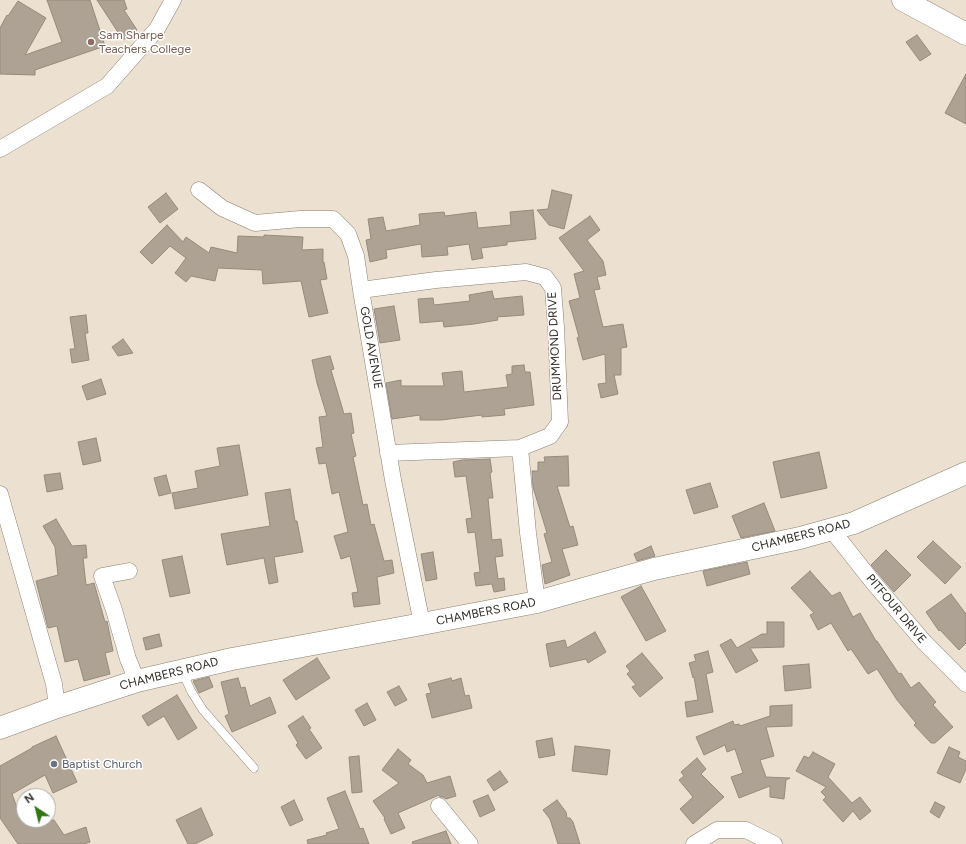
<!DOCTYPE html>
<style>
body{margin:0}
#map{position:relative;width:966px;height:844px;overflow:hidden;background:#ece1d0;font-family:Figtree,sans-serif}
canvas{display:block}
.north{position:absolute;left:16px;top:788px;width:40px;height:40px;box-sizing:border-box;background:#fff;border:1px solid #acaba8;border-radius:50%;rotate:325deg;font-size:11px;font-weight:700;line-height:16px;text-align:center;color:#302c26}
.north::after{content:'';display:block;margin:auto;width:14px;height:18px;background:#327514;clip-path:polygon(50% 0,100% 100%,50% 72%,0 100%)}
</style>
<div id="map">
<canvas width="966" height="844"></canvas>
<div class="north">N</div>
</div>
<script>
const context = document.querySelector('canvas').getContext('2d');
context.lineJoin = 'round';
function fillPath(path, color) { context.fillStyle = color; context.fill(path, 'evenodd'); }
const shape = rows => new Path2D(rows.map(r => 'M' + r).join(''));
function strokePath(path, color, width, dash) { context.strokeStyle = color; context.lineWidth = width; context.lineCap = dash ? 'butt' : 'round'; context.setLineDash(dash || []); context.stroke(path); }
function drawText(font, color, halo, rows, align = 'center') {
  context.font = font + ' Figtree,sans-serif'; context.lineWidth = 3; context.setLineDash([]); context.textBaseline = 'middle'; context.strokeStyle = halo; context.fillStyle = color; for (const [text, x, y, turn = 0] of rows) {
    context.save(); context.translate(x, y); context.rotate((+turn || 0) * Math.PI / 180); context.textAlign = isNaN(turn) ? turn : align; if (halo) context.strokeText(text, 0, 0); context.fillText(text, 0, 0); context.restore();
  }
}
const building = shape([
 [47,0,90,0,105,46,35,70,35,75,0,74,0,28,7,15,8,16,18,1,46,18,25,55,62,42,47,0],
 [97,0,124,0,127,9,124,10,137,30,123,40,97,0],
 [917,35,931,54,920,61,906,42,917,35],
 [966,74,966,124,945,113,966,74],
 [552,190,572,195,564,229,549,225,537,210,548,209,552,190],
 [166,193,178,209,160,223,148,207,166,193],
 [533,210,536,239,507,242,507,245,481,248,483,258,472,260,469,244,447,247,448,255,422,257,421,244,386,250,387,258,370,262,366,240,371,239,368,219,383,217,386,231,420,225,419,214,444,212,445,216,476,212,478,228,511,225,510,212,533,210],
 [590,216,600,230,587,240,603,261,606,275,597,277,600,289,594,290,603,327,623,324,627,347,621,348,621,375,614,375,618,394,601,398,598,384,606,383,605,354,583,360,577,338,579,337,569,301,580,298,574,274,584,271,559,238,590,216],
 [167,225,183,242,186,237,209,253,211,247,237,253,238,236,264,237,264,235,303,237,302,250,323,249,323,263,324,262,327,279,320,280,328,313,309,317,301,281,263,284,262,270,218,268,215,281,191,276,186,282,175,273,186,258,170,246,152,264,140,252,167,225],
 [492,291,494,299,522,296,524,315,497,317,498,320,474,324,444,327,443,321,420,323,418,299,433,298,434,305,470,301,469,295,492,291],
 [394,306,400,340,380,343,374,309,394,306],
 [86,315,88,333,85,333,89,360,72,363,70,349,75,349,70,317,86,315],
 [123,339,133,353,118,356,112,347,123,339],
 [330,356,334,369,331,370,344,414,351,413,354,433,351,434,356,456,353,457,363,505,367,504,371,525,374,524,384,561,392,560,394,573,377,577,380,604,354,607,352,593,358,592,350,556,341,559,334,536,348,532,339,492,332,494,326,463,319,464,316,448,323,447,319,417,327,416,317,383,312,360,330,356],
 [524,365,525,372,530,372,534,405,504,409,505,415,482,417,482,415,441,420,420,420,420,415,392,419,386,383,401,380,401,386,444,386,442,373,462,371,464,392,508,387,506,375,512,374,512,366,524,365],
 [101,379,106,394,87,400,82,386,101,379],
 [96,438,101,461,83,465,78,442,96,438],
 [239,445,248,495,175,509,172,493,198,488,195,471,220,466,217,448,239,445],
 [819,452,827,488,781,498,773,462,819,452],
 [568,456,569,486,557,486,570,527,573,526,578,545,562,549,570,575,545,584,542,565,552,562,544,534,547,533,533,487,532,471,538,471,538,462,545,462,544,457,568,456],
 [490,459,492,472,490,473,493,498,488,498,492,540,501,539,503,556,495,557,498,579,504,578,505,590,494,592,492,584,476,586,474,573,480,572,475,532,468,533,466,519,472,518,466,476,455,477,453,462,462,460,490,459],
 [60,473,63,489,47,492,44,475,60,473],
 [166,475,171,493,159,496,154,478,166,475],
 [710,483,718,507,694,514,686,490,710,483],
 [290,489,295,521,297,521,303,552,274,557,278,582,269,584,264,558,227,565,221,534,270,526,265,493,290,489],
 [764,503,775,531,741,538,732,516,764,503],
 [56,519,72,546,86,545,87,558,83,558,86,585,94,583,105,622,107,621,113,651,105,653,110,674,84,681,78,659,65,662,57,626,48,628,36,581,58,575,55,547,43,526,56,519],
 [933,541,961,567,945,584,917,557,933,541],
 [651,546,655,556,637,561,634,554,651,546],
 [886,550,911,575,894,592,871,565,886,550],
 [433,552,437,579,426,581,421,554,433,552],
 [182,556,190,593,170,597,162,560,182,556],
 [747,562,750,574,707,586,703,571,747,562],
 [810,571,832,596,840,592,853,617,860,613,876,641,877,641,899,674,901,673,911,688,919,682,936,702,933,705,953,727,935,743,931,743,914,725,916,723,897,700,877,669,868,674,851,649,848,651,831,623,818,630,810,615,814,613,791,588,810,571],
 [641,586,666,631,646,641,621,597,641,586],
 [951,594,966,614,966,643,959,650,940,630,939,631,926,612,951,594],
 [767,622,784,622,784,647,750,648,758,661,736,673,720,645,731,639,737,648,762,634,767,634,767,622],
 [595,632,606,652,588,663,586,659,550,667,546,644,565,640,567,648,595,632],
 [159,634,162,646,146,650,143,638,159,634],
 [708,651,713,672,706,674,713,712,687,717,685,702,698,700,694,677,693,678,689,663,696,661,694,655,708,651],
 [642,653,663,678,640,697,632,687,636,685,627,674,630,671,626,666,642,653],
 [317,658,330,678,296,700,283,680,317,658],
 [809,664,811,688,785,691,783,666,809,664],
 [209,677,213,687,199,693,193,681,209,677],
 [238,678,241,688,245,687,250,706,270,697,276,713,232,732,225,716,229,714,221,682,238,678],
 [451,678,452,681,461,678,465,696,469,695,472,708,432,718,426,694,431,693,428,684,451,678],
 [399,686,407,700,395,706,387,692,399,686],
 [177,695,197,728,178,740,164,716,148,726,142,716,177,695],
 [367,703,376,720,364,726,355,710,367,703],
 [792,705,792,726,766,727,774,756,760,760,766,777,790,778,786,780,784,799,770,797,770,786,739,798,731,777,743,773,735,749,727,752,725,745,704,755,696,737,733,721,734,725,739,724,740,726,770,716,770,706,792,705],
 [303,716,311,728,309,729,322,748,306,759,296,745,298,743,288,726,303,716],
 [56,736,77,782,53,793,45,775,12,794,18,810,30,827,41,820,54,820,64,835,86,827,90,842,84,844,18,844,0,818,0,766,32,748,32,747,56,736],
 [552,738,555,755,539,758,536,741,552,738],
 [575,746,610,750,607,775,572,771,575,746],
 [949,747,960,752,958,757,966,761,966,769,960,783,937,773,949,747],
 [398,749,411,760,408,764,423,775,427,783,450,776,456,796,446,799,443,797,440,797,439,795,398,813,405,828,391,834,384,819,385,818,373,801,399,783,382,770,398,749],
 [813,752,835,764,828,777,852,803,860,797,871,811,860,820,853,811,843,822,823,800,826,797,821,792,826,787,796,771,804,756,809,758,813,752],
 [359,756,362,792,352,793,349,757,359,756],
 [697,758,706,769,701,774,724,797,693,824,680,809,693,797,679,780,684,776,681,772,697,758],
 [500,771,508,782,494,791,487,780,500,771],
 [345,791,360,829,363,828,369,844,308,844,307,840,327,835,326,833,339,829,327,798,345,791],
 [488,795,495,810,480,817,473,801,488,795],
 [294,800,303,820,290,826,281,807,294,800],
 [557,800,566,812,567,818,570,818,573,822,580,844,558,844,550,819,543,810,557,800],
 [935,802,945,807,939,818,930,812,935,802],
 [201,808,213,835,195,844,188,844,176,820,201,808],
 [446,831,451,844,413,844,412,842,446,831]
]);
fillPath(building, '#ada293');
strokePath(building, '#958b7c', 1);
const lane = shape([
 [182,671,191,691,203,710,254,768]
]);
const street = shape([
 [0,149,107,86,157,29,173,0],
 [199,190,222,208,255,223,300,219,333,219,348,234,356,256,361,290,393,480,422,624],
 [361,290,436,280,526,272,545,277,553,288,556,327,560,422,550,436,520,448,388,453],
 [520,448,528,533,537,602],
 [0,494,54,684,57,707],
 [831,529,872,581,924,642,966,684],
 [129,571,102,576,114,610,128,659,137,681],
 [439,806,470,844],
 [694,844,717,830,746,830,774,844]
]);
const secondary = shape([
 [903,0,966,34],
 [0,728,57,707,137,681,232,659,422,624,537,602,654,569,800,538,854,523,966,473]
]);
strokePath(lane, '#8a8070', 9);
strokePath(street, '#8a8070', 17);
strokePath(secondary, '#8a8070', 23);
strokePath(lane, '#fff', 8);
strokePath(street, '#fff', 16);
strokePath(secondary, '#fff', 22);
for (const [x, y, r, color] of [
 [91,42,4,"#8d6e63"],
 [54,764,4,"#6b7280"]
]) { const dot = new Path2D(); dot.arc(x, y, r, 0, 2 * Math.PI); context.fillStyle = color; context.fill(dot); strokePath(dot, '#fff', 1.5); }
drawText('12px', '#785e54', '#fff', [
 ["Sam Sharpe",99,35],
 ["Teachers College",99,49]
], 'left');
drawText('12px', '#302c26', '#fff', [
 ["DRUMMOND DRIVE",555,346,-93],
 ["GOLD AVENUE",371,348,80],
 ["CHAMBERS ROAD",801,536,-14],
 ["PITFOUR DRIVE",896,609,50],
 ["CHAMBERS ROAD",486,612,-11],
 ["CHAMBERS ROAD",169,674,-14]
]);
drawText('12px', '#5b616d', '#fff', [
 ["Baptist Church",62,764]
], 'left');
</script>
